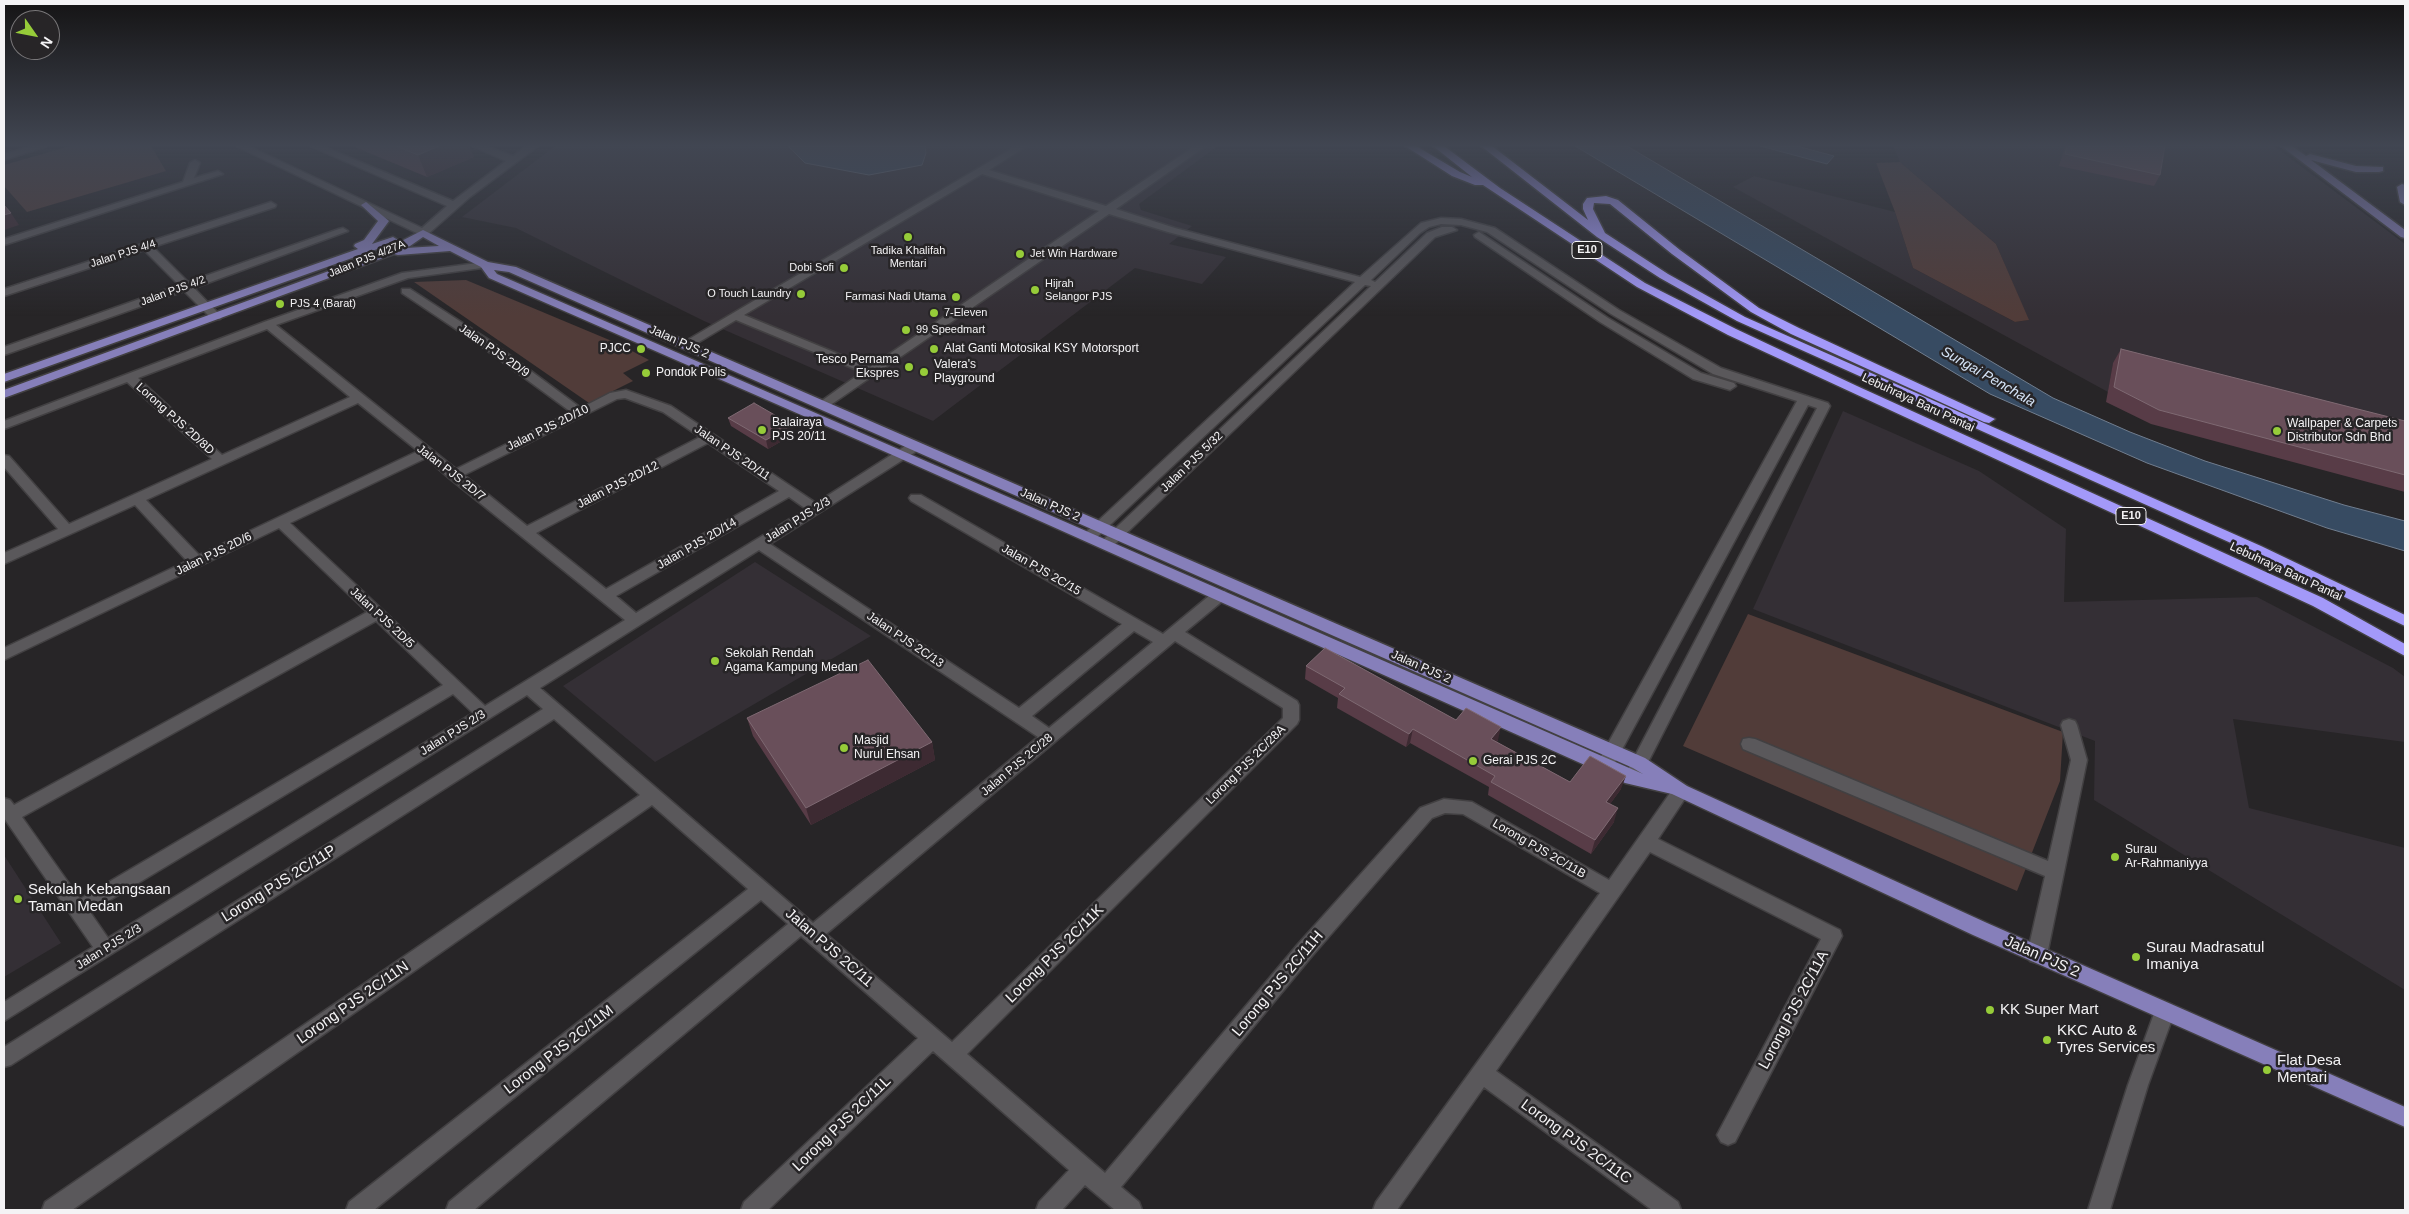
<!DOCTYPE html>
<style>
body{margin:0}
#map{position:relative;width:2409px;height:1214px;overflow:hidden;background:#272527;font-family:Helvetica,sans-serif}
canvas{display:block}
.frame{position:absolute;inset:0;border:5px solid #f4f3f5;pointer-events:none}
.north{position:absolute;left:10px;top:10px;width:50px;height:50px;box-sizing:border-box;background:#272527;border:1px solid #797779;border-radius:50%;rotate:123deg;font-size:14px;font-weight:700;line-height:20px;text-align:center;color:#f4f3f5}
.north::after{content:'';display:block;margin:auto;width:18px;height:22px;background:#96cc39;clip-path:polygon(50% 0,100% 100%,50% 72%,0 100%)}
</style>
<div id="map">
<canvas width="2409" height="1214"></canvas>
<div class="frame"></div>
<div class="north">N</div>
</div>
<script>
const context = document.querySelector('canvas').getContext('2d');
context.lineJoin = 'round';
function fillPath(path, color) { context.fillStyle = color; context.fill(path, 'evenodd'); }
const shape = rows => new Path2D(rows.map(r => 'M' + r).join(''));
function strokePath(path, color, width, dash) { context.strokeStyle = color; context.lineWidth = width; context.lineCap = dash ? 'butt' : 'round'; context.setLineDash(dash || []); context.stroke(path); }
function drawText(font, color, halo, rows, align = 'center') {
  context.font = font + ' Helvetica,sans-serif'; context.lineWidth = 5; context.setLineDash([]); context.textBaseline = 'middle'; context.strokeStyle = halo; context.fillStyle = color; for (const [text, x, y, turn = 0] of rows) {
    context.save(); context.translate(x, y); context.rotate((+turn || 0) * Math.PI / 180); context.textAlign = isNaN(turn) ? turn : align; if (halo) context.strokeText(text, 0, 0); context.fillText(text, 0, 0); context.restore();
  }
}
fillPath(shape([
 [555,146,1218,146,1139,204,1141,210,1192,226,1169,244,1226,257,1202,284,1135,268,933,421,704,321,516,228,462,217],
 [1893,146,2274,146,2405,244,2405,438,2113,364,2108,392,1733,187,1754,176,1895,212,1913,268,2015,322,2028,320,1996,244,1900,162],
 [1843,411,1979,471,2066,529,2064,602,2257,597,2393,668,2405,677,2405,742,2233,719,2249,808,2405,848,2405,990,2094,800,2095,741,1753,609],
 [755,562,871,636,655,762,563,686],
 [4,855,61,943,4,977]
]), '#342f35');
fillPath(shape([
 [70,146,151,146,166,171,27,212,4,186,4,165],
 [1900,162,1996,244,2029,320,2015,322,1913,268,1895,212,1876,163],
 [466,280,619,344,649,360,623,373,633,381,589,403,414,282],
 [1748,614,2063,732,2060,781,2017,891,1683,746]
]), '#513c39');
const water = shape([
 [788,146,925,146,926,153,922,165,869,175,805,163,788,146],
 [1575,146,1627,146,2053,398,2130,432,2205,461,2344,505,2405,521,2405,551,2327,528,2147,463,1990,394,1575,146],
 [1760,146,1797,146,1834,156,1827,164,1760,146]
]);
fillPath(water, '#374b62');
strokePath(water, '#707d8e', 1);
const minor = shape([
 [33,146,47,146,4,160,4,154,33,146],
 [236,146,248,146,422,228,447,206,310,146,322,146,453,201,506,161,472,146,485,146,513,156,527,146,538,146,470,197,427,235,423,236,236,146],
 [1016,146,1027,146,989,170,1106,206,1195,146,1206,146,1116,209,1175,228,1360,277,1421,223,1441,218,1461,219,1495,228,1619,310,1721,368,1828,403,1830,406,1639,780,1633,782,1627,780,1625,775,1817,408,1808,405,1612,768,1606,770,1600,768,1598,763,1600,758,1797,401,1713,374,1611,314,1487,232,1461,225,1441,224,1429,227,1420,233,1371,280,1375,282,1427,233,1442,227,1452,227,1457,230,1435,237,1111,548,1106,550,1099,545,1101,542,1371,286,1365,285,1094,540,1089,542,1082,537,1084,534,1355,282,1168,232,1109,214,826,408,818,408,816,405,862,372,736,320,689,348,685,349,679,345,1016,146],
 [982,174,1099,211,870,367,744,315,982,174],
 [195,160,200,163,194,178,218,171,223,174,4,245,4,239,183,182,190,163,195,160],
 [271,202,276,205,275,207,153,247,188,282,339,229,343,228,348,231,194,288,220,315,222,317,220,319,212,319,184,291,4,355,4,347,179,285,144,250,4,296,4,289,271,202],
 [1479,232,1608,318,1701,373,1734,383,1736,386,1730,390,1693,379,1600,322,1475,237,1474,235,1479,232],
 [485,262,491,265,489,267,408,278,276,325,456,469,571,412,481,346,402,293,402,289,410,289,489,340,581,408,610,393,626,390,671,406,816,503,910,443,920,443,922,446,920,449,770,544,1019,708,1122,624,911,501,909,498,911,495,921,495,1163,634,1215,591,1225,591,1227,595,1225,599,1185,632,1297,701,1299,705,1299,720,1297,724,967,1054,1105,1173,1298,944,1420,808,1444,799,1472,802,1609,880,1675,786,1681,784,1687,786,1690,791,1658,839,1840,930,1842,936,1735,1142,1728,1145,1721,1142,1717,1135,1821,939,1650,852,1496,1071,1678,1202,1681,1210,1652,1210,1484,1087,1397,1210,1373,1210,1376,1202,1600,893,1463,814,1445,813,1432,818,1312,956,1121,1187,1139,1202,1142,1210,1115,1210,1085,1185,1062,1210,1036,1210,1039,1202,1069,1170,933,1051,768,1210,741,1210,744,1202,918,1038,801,936,474,1210,446,1210,449,1202,788,924,761,900,374,1210,346,1210,349,1202,748,889,652,805,72,1210,42,1210,45,1202,640,795,554,719,11,1065,4,1067,4,1047,543,709,527,695,4,1021,4,1002,93,947,4,818,4,798,10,800,14,805,367,612,279,528,4,660,4,648,187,561,135,505,4,564,4,553,58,529,4,467,4,455,9,456,69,524,212,459,127,382,4,429,4,421,264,322,402,273,485,262],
 [267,329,350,397,222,455,138,378,267,329],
 [625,398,663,412,700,437,527,526,464,475,617,399,625,398],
 [358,403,418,451,199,555,146,500,358,403],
 [708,443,779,491,606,589,536,533,708,443],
 [426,458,449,478,625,620,485,706,290,523,426,458],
 [789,497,806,509,636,613,616,596,789,497],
 [759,550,1038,737,813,923,540,688,759,550],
 [376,621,443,685,80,899,22,817,376,621],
 [1134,631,1153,642,1049,728,1032,716,1134,631],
 [1175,641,1283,708,1283,718,952,1042,826,934,1175,641],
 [453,694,473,713,108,938,90,912,453,694],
 [2069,719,2075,721,2077,725,2087,760,2047,955,2044,961,2037,963,2030,961,2027,955,2045,876,1743,749,1741,744,1743,739,1749,738,1755,739,2048,861,2071,760,2061,725,2063,721,2069,719],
 [2165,1002,2172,1005,2175,1011,2148,1085,2110,1210,2088,1210,2128,1085,2155,1011,2158,1005,2165,1002]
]);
const major = shape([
 [2281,146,2292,146,2306,156,2310,154,2356,166,2383,167,2383,171,2379,172,2356,172,2311,160,2405,230,2405,238,2401,237,2281,146],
 [2402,184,2405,185,2405,205,2400,202,2397,187,2402,184],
 [366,202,389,221,372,244,393,237,398,240,397,242,4,382,4,374,358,249,354,246,355,244,364,240,378,221,361,205,366,202],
 [423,230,488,262,516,267,1645,758,1687,786,1987,923,2405,1107,2405,1127,1973,935,1672,794,1625,783,897,457,489,278,481,267,450,251,398,255,394,254,4,398,4,390,378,253,423,230],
 [423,237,439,246,406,248,410,246,423,237],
 [494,270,509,272,1633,768,1643,774,497,274,494,270]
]);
const highway = shape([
 [1405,146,1416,146,1460,172,1472,177,1433,146,1444,146,1500,188,1645,283,1736,329,1857,386,2323,598,2405,644,2405,656,2313,606,1728,335,1637,287,1483,185,1475,185,1452,176,1405,146],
 [1481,146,1492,146,1588,220,1583,209,1583,204,1587,198,1606,196,1618,200,1680,250,1759,308,1799,328,1995,419,1989,423,1984,422,1791,334,1751,312,1672,254,1610,204,1594,203,1593,209,1605,233,1668,274,1745,317,2261,546,2405,615,2405,626,2251,552,1737,321,1660,278,1597,237,1481,146]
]);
strokePath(minor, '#424042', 3);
strokePath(major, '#424042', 3);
strokePath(highway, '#424042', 3);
fillPath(minor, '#5a585b');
fillPath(major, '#867fba');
fillPath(highway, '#a399f9');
fillPath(shape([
 [352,146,469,146,474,157,427,177],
 [2065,146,2165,146,2160,175,2154,186,2059,166],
 [2121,349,2405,421,2405,492,2151,424,2106,402,2113,363],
 [728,418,794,434,768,449,731,426],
 [1306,666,1456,720,1498,740,1497,742,1570,782,1621,789,1610,804,1614,822,1591,854,1488,795,1489,787,1410,743,1406,747,1337,708,1338,698,1305,679],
 [747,718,932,742,935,760,811,825,753,736]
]), '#583c47');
fillPath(shape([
 [439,146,469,146,474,157,427,177,418,155],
 [11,213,19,225,4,230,4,215],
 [792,425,794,434,768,449,766,440],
 [1501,727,1498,740,1488,752,1491,739],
 [1413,729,1410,743,1406,747,1409,734],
 [932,742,935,760,811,825,806,808],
 [1626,776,1621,789,1602,815,1606,802],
 [1618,808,1614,822,1591,854,1595,840]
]), '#3d2a32');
const building = shape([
 [396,146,439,146,418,155,396,146],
 [2067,146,2165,146,2160,175,2065,154,2067,146],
 [4,205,11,213,4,215,4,205],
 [2121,349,2405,421,2405,475,2159,410,2114,387,2121,349],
 [754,403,792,425,766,440,728,418,754,403],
 [1325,648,1456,720,1466,708,1501,727,1491,739,1570,782,1590,756,1626,776,1606,802,1618,808,1595,840,1491,782,1495,776,1413,729,1409,734,1339,694,1345,688,1306,666,1325,648],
 [868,660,932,742,806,808,747,718,868,660]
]);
fillPath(building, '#694f5a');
strokePath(building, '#7e6972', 1);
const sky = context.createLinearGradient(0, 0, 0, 316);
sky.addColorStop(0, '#151415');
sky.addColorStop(0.46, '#414652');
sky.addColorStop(1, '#41465200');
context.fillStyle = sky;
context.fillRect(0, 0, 2409, 316);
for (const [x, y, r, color] of [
 [908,237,5,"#96cc39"],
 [1020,254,5,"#96cc39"],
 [844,268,5,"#96cc39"],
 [1035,290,5,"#96cc39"],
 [801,294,5,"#96cc39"],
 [956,297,5,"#96cc39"],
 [280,304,5,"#96cc39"],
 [934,313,5,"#96cc39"],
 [906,330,5,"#96cc39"],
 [641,349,5,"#96cc39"],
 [934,349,5,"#96cc39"],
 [909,367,5,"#96cc39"],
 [924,372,5,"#96cc39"],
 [646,373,5,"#96cc39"],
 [762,430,5,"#96cc39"],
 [2277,431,5,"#96cc39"],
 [715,661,5,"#96cc39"],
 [844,748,5,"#96cc39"],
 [1473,761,5,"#96cc39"],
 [2115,857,5,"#96cc39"],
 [18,899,5,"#96cc39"],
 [2136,957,5,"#96cc39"],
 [1990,1010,5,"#96cc39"],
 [2047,1040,5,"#96cc39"],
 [2267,1070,5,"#96cc39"]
]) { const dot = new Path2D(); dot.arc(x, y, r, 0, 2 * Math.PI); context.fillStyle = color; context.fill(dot); strokePath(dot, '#272527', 2); }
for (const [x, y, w] of [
 [1587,250,30],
 [2131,516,30]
]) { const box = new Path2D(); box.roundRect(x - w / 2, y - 8.5, w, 17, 4); context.fillStyle = '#272527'; context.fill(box); strokePath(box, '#f4f3f5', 1); }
drawText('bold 11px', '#f4f3f5', null, [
 ["E10",1587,250],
 ["E10",2131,516]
]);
drawText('11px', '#f4f3f5', '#272527', [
 ["Tadika Khalifah",908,251,"center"],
 ["Mentari",908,264,"center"],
 ["Jet Win Hardware",1030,254],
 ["Dobi Sofi",834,268,"right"],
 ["Hijrah",1045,284],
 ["Selangor PJS",1045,297],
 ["O Touch Laundry",791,294,"right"],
 ["Farmasi Nadi Utama",946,297,"right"],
 ["PJS 4 (Barat)",290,304],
 ["7-Eleven",944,313],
 ["99 Speedmart",916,330]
], 'left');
drawText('11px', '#f4f3f5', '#272527', [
 ["Jalan PJS 4/4",123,254,-18],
 ["Jalan PJS 4/27A",367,259,-22],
 ["Jalan PJS 4/2",173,291,-20]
]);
drawText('12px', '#f4f3f5', '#272527', [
 ["Jalan PJS 2",679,342,24],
 ["Jalan PJS 2D/9",494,351,35],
 ["Lebuhraya Baru Pantai",1918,403,25],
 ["Lorong PJS 2D/8D",175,419,42],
 ["Jalan PJS 2D/10",548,428,-26],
 ["Jalan PJS 2D/11",732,453,34],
 ["Jalan PJS 5/32",1192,462,-44],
 ["Jalan PJS 2D/7",451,473,38],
 ["Jalan PJS 2D/12",618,485,-27],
 ["Jalan PJS 2",1050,505,24],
 ["Jalan PJS 2/3",798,520,-32],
 ["Jalan PJS 2D/14",697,544,-30],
 ["Jalan PJS 2D/6",214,554,-26],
 ["Jalan PJS 2C/15",1041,570,30],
 ["Lebuhraya Baru Pantai",2286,572,25],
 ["Jalan PJS 2D/5",382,618,43],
 ["Jalan PJS 2C/13",905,640,34],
 ["Jalan PJS 2",1421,667,24],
 ["Jalan PJS 2/3",453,733,-32],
 ["Jalan PJS 2C/28",1017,765,-40],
 ["Lorong PJS 2C/28A",1246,765,-45],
 ["Lorong PJS 2C/11B",1539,849,30],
 ["Jalan PJS 2/3",109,947,-32]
]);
drawText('12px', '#f4f3f5', '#272527', [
 ["PJCC",631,349,"right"],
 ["Alat Ganti Motosikal KSY Motorsport",944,349],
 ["Tesco Pernama",899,360,"right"],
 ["Ekspres",899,374,"right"],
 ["Valera's",934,365],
 ["Playground",934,379],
 ["Pondok Polis",656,373],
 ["Balairaya",772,423],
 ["PJS 20/11",772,437],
 ["Wallpaper & Carpets",2287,424],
 ["Distributor Sdn Bhd",2287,438],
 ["Sekolah Rendah",725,654],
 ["Agama Kampung Medan",725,668],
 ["Masjid",854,741],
 ["Nurul Ehsan",854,755],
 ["Gerai PJS 2C",1483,761],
 ["Surau",2125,850],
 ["Ar-Rahmaniyya",2125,864]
], 'left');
drawText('italic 14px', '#d5e4f7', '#272527', [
 ["Sungai Penchala",1988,377,30]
]);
drawText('15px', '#f4f3f5', '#272527', [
 ["Lorong PJS 2C/11P",279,884,-32],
 ["Jalan PJS 2C/11",829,948,41],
 ["Lorong PJS 2C/11K",1055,954,-45],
 ["Jalan PJS 2",2042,957,24],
 ["Lorong PJS 2C/11H",1278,984,-50],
 ["Lorong PJS 2C/11N",353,1003,-35],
 ["Lorong PJS 2C/11A",1794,1010,-62],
 ["Lorong PJS 2C/11M",559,1050,-38],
 ["Lorong PJS 2C/11L",842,1124,-44],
 ["Lorong PJS 2C/11C",1576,1142,36]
]);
drawText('15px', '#f4f3f5', '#272527', [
 ["Sekolah Kebangsaan",28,890],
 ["Taman Medan",28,907],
 ["Surau Madrasatul",2146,948],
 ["Imaniya",2146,965],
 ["KK Super Mart",2000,1010],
 ["KKC Auto &",2057,1031],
 ["Tyres Services",2057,1048],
 ["Flat Desa",2277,1061],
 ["Mentari",2277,1078]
], 'left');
</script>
